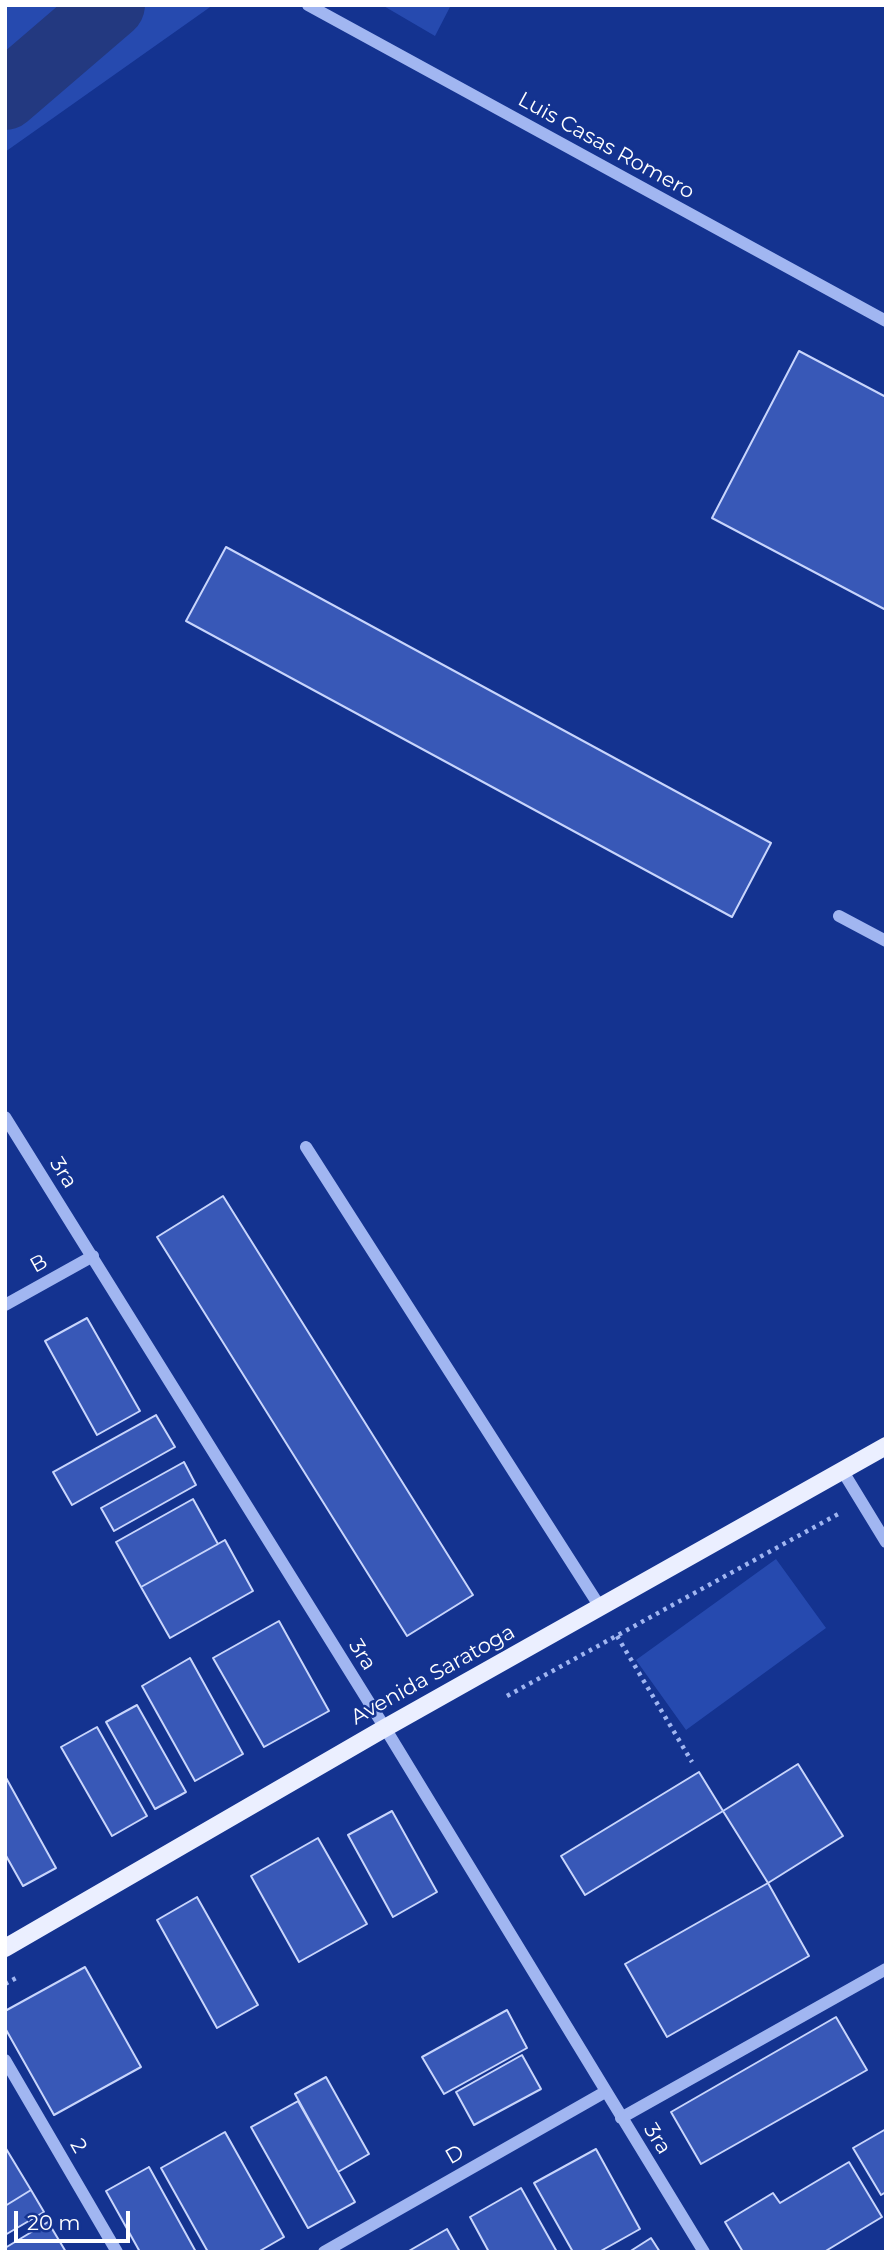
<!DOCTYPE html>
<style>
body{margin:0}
#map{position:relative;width:891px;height:2257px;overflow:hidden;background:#143390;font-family:Montserrat,sans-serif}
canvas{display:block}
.frame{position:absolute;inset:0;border:7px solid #fff;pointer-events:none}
.scale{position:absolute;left:14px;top:2211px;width:116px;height:32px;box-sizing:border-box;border:4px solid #fff;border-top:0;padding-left:9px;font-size:21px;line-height:24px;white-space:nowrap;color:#fff;-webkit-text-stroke:5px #143390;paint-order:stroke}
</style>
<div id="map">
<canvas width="891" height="2257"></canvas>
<div class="frame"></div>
<div class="scale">20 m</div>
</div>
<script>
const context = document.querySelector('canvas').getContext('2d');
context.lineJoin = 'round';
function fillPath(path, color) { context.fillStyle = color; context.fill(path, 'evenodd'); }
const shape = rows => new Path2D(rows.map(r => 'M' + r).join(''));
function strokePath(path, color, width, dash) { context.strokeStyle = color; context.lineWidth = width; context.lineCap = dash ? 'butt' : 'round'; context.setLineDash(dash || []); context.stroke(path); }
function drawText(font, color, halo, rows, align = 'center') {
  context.font = font + ' Montserrat,sans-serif'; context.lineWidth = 5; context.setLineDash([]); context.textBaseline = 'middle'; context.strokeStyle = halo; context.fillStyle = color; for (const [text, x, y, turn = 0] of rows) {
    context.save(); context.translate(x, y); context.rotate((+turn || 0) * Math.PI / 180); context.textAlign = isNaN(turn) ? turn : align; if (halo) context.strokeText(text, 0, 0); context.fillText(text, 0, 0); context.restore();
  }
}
fillPath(shape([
 [5,5,213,5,5,152],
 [382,5,451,5,435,36],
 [776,1559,826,1628,686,1730,636,1660]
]), '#264aaf');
strokePath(shape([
 [5,96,111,5]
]), '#233980', 68);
const building = shape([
 [799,351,886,397,886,610,712,518,799,351],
 [226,547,771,843,732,917,186,621,226,547],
 [223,1196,473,1595,407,1636,157,1237,223,1196],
 [87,1318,140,1411,97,1435,45,1341,87,1318],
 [156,1415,175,1447,72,1505,53,1472,156,1415],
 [184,1462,196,1485,114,1531,101,1508,184,1462],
 [193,1499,218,1544,141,1587,116,1542,193,1499],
 [225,1540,253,1591,170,1638,141,1587,225,1540],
 [279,1621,329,1711,264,1747,213,1658,279,1621],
 [190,1658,243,1754,195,1781,142,1686,190,1658],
 [137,1705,186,1792,155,1809,106,1722,137,1705],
 [97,1727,147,1816,112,1836,61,1747,97,1727],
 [798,1764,843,1836,768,1883,723,1811,798,1764],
 [699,1772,723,1811,585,1895,561,1856,699,1772],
 [5,1776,56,1868,23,1886,5,1854,5,1776],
 [392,1811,437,1892,393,1917,348,1835,392,1811],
 [318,1838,367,1924,299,1962,251,1876,318,1838],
 [768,1883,809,1956,667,2037,625,1964,768,1883],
 [197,1897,258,2005,217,2028,157,1920,197,1897],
 [85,1967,141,2067,54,2115,5,2028,5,2011,85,1967],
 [507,2010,527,2048,444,2094,422,2057,507,2010],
 [836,2017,867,2070,701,2164,671,2112,836,2017],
 [522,2055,541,2089,474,2125,456,2092,522,2055],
 [326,2077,369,2154,338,2172,295,2094,326,2077],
 [298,2101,355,2202,308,2228,251,2127,298,2101],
 [886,2129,886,2192,881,2195,853,2148,886,2129],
 [225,2132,284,2237,258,2252,208,2252,161,2168,225,2132],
 [5,2147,31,2190,5,2206,5,2147],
 [596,2149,640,2229,599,2252,573,2252,534,2183,596,2149],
 [849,2162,882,2217,824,2252,743,2252,725,2222,773,2193,780,2203,849,2162],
 [149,2167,196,2252,140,2252,106,2191,149,2167],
 [521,2188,557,2252,489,2252,470,2217,521,2188],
 [31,2190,44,2212,5,2235,5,2206,31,2190],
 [48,2222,66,2252,5,2252,5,2248,48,2222],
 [447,2229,460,2252,407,2252,447,2229],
 [651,2238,660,2252,629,2252,651,2238]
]);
fillPath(building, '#3858b7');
strokePath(building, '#c8d5fc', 2);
strokePath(shape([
 [617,1636,692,1762],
 [507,1696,840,1513],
 [5,1984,20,1976]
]), '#a1b6f1', 4.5, [3.5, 5]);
strokePath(shape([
 [308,5,886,321],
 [839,916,886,941],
 [5,1117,385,1728,704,2252],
 [306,1147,600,1607],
 [5,1305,93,1256],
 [842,1470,886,1542],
 [5,2060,117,2252],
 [621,2118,886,1969],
 [324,2252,605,2092]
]), '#a1b6f1', 12);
strokePath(shape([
 [5,1948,385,1728,886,1446]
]), '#ebefff', 18);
drawText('21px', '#fff', '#143390', [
 ["Luis Casas Romero",606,146,29],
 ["3ra",63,1173,58],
 ["B",39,1264,-29],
 ["3ra",362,1655,58],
 ["Avenida Saratoga",433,1675,-29],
 ["3ra",657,2139,58],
 ["2",78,2146,60],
 ["D",455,2155,-30]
]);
</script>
